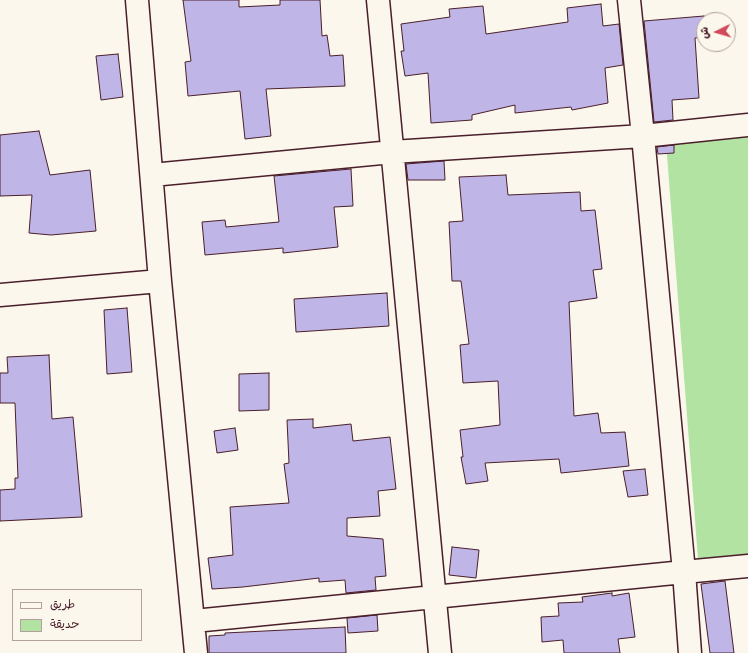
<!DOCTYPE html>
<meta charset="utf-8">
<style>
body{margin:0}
#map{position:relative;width:748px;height:653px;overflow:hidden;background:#fbf7ec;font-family:Pangolin,"Playpen Sans Arabic",sans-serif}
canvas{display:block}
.legend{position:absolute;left:12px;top:589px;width:130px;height:52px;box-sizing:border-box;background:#fbf7ec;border:1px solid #b4a19f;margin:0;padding:5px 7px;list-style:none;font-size:12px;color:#4a1f2b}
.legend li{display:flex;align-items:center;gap:8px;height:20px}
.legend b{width:20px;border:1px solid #b4a19f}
.north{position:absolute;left:696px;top:12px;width:40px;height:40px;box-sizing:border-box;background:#fbf7ec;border:1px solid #b4a19f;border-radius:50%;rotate:265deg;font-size:11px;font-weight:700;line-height:16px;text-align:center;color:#4a1f2b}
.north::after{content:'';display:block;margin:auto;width:14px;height:18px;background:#d1495b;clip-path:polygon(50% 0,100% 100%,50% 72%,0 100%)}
</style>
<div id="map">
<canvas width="748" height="653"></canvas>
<ul class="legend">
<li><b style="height:5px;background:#fbf7ec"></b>طريق</li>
<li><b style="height:11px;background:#b2e3a2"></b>حديقة</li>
</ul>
<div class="north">ش</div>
</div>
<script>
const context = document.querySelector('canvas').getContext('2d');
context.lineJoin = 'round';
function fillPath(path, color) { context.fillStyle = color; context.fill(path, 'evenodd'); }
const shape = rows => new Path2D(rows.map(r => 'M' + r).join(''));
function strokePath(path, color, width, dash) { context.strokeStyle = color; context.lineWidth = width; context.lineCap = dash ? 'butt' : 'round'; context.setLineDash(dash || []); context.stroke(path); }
fillPath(shape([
 [748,118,748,554,698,559,665,129]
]), '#b2e3a2');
const building = shape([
 [183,0,239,0,239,7,280,5,280,0,320,0,322,36,327,35,330,56,343,55,345,86,266,89,271,136,245,139,240,91,188,96,185,62,191,61,183,0],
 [601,4,603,26,619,24,623,65,605,68,608,103,572,110,571,107,515,113,515,105,472,115,472,120,431,123,428,73,405,76,401,51,404,51,401,24,450,17,449,9,483,6,486,34,568,22,567,8,601,4],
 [704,16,704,37,695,38,699,98,672,100,673,120,654,122,644,21,704,16],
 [118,54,123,97,101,100,96,56,118,54],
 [39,131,50,175,90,170,96,231,51,235,29,233,32,195,0,196,0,135,39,131],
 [674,145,674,153,658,154,657,147,674,145],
 [444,161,445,180,408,180,406,164,444,161],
 [351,169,353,206,334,207,338,247,283,253,283,248,205,255,202,222,225,220,226,227,279,222,274,176,351,169],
 [506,175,508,195,580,192,581,211,595,210,602,269,593,270,597,298,569,302,574,416,598,413,601,433,625,432,629,466,561,473,559,459,485,463,488,481,466,484,461,457,463,457,460,430,500,425,498,381,463,383,460,345,469,344,461,281,452,281,449,222,463,221,459,177,506,175],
 [387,293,389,326,296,332,294,299,387,293],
 [127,308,132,372,107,374,104,310,127,308],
 [49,355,52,419,73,417,82,517,0,521,0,490,15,489,15,478,18,478,15,403,0,403,0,373,8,373,7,357,49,355],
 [269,373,269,410,239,411,239,374,269,373],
 [313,419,313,428,351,424,353,441,390,437,396,489,378,491,380,516,347,518,347,536,383,539,386,576,375,577,376,590,346,593,345,580,319,582,319,578,243,587,212,589,208,558,233,555,230,507,289,503,284,464,289,463,287,420,313,419],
 [235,428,238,450,217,453,214,431,235,428],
 [645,469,648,495,628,497,623,471,645,469],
 [452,547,479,550,476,578,449,575,452,547],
 [725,581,734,653,710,653,701,584,725,581],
 [612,593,612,596,629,593,635,637,618,639,620,653,564,653,563,640,542,642,541,617,559,616,558,603,583,602,582,597,612,593],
 [377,615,378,631,348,633,347,618,377,615],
 [345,627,346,653,209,653,209,636,225,635,225,633,345,627]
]);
fillPath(building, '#bfb6e7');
strokePath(building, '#4a1f2b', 1);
const minor = shape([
 [137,0,160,281,196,653],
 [378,0,440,653],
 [748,125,643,136,684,572,748,566],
 [152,175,392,152,643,136,629,0],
 [0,295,160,281],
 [194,621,684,572,690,653]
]);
strokePath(minor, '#4a1f2b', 25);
strokePath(minor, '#fbf7ec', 22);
</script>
